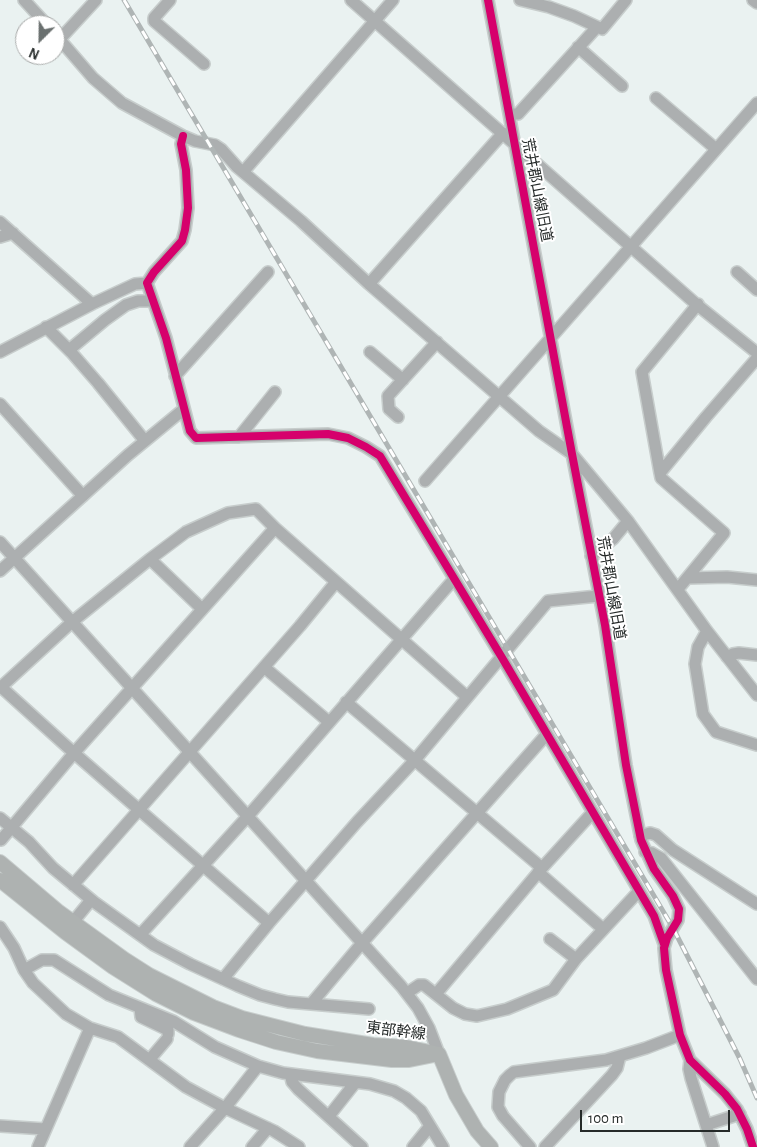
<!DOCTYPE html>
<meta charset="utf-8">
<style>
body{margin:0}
#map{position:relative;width:757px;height:1147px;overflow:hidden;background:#eaf2f1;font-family:"Alegreya Sans",sans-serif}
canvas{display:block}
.north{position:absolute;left:15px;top:15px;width:50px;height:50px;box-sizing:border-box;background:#fff;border:1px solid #a8aaa9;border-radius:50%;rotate:203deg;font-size:14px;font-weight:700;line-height:20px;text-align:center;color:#252a29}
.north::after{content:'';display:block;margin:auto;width:18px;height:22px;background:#6a706f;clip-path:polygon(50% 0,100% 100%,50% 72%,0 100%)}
.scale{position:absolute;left:580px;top:1110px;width:150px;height:22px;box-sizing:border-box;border:2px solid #252a29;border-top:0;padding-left:6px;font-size:15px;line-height:18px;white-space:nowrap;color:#252a29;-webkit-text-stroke:4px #fff;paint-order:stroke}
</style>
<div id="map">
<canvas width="757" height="1147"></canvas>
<div class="north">N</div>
<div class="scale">100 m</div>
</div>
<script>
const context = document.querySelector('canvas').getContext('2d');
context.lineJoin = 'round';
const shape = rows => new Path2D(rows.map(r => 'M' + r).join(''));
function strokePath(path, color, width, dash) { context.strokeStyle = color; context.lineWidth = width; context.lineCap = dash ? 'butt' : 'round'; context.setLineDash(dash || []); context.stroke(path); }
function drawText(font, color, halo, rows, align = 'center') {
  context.font = font + ' "Alegreya Sans","Noto Sans JP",sans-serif'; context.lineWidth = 4; context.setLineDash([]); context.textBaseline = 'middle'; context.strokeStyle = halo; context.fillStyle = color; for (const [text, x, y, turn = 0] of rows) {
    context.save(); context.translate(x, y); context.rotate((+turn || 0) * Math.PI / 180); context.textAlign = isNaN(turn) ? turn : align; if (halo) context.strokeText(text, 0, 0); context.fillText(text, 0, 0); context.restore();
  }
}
const minor = shape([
 [24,0,47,25],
 [170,0,154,18,154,21,204,64],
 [351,0,696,304,757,353],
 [488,0,572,454,605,625,626,765,641,840,654,869,673,896,679,909,678,920,667,938,664,948,666,970,680,1035,690,1060,725,1094,737,1109,747,1129,753,1147],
 [520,0,549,7,574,16,602,29,626,0],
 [753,0,757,3],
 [55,34,93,78,122,103,183,136,195,141,215,145,221,149,237,167,301,221,369,284,539,431,572,454,628,521,707,631,757,695],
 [60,39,96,0],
 [578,47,622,86],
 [656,98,716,149],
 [509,114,518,114,597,27],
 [183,136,181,144,186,170,188,208,185,230,182,241,154,272,147,283,166,338,190,431,196,438,328,434,348,438,366,447,380,456,501,656,654,916,664,944],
 [244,171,393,0],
 [0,222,92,304],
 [0,237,13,233],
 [737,272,757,290],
 [369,284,503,133],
 [46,327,71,352,98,383,145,441],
 [69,350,105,320,126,305,138,301,153,301],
 [0,352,92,304,135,284,147,283],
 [370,352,403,380],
 [175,376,268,272],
 [0,404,83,496],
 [398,417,389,409,388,396,437,342],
 [239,437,275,392],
 [660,473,642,372,698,304],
 [425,481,757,103],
 [0,542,401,986,418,1008,429,1028,439,1054],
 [591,556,613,539,628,521],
 [150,559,202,609],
 [0,571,128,455,184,409],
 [688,578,727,577,757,580],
 [678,589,724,533,661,478,660,473,706,417,757,358],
 [707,631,698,647,695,664,703,714,716,732,757,745],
 [727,657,733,654,739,653,757,655],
 [264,667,329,722],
 [0,686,74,753,269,923],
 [1,687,72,622,150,559,186,532,228,513,256,509,275,528,466,696],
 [346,702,542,868],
 [0,818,29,842,53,868,94,902,154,945,190,964,238,986,260,995,275,999,288,1002,369,1009],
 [640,836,650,833,656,835,673,850,757,904],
 [1,840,74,753,275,528],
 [645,852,652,853,661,858,757,979],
 [538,872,603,929],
 [73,885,300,626,336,582],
 [73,922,91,900],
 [0,927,14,948,24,970,33,983,66,1014,90,1028,118,1037,186,1087,225,1108,274,1131,299,1147],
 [140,935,248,816,454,579],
 [550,939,576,959],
 [24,970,42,960,54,960,109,995,173,1021,215,1047,258,1066,283,1073,370,1084,394,1091,406,1098,421,1111,443,1147],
 [223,979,269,923,357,822,415,760,548,601,598,596],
 [407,993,419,985,424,985,453,1008,465,1014,477,1016,507,1009,553,990,576,959,639,891],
 [436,994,542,868,593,812],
 [311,1004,362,943,546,735],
 [140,1008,141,1017,168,1030,168,1034],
 [150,1059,167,1039],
 [690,1060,689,1069,691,1078,713,1147],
 [290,1074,292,1082,298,1089,362,1147],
 [329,1116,355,1083],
 [706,1125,740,1114],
 [0,1126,45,1129],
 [38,1147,90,1028],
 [190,1147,225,1108,258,1066],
 [252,1147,268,1128],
 [413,1147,430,1126],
 [530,1147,503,1116,498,1107,499,1092,505,1080,510,1075,514,1072,606,1060,646,1048,680,1035],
 [545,1147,612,1075,617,1068,620,1056]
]);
const major = shape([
 [0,862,59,912,124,959,149,975,213,1007,242,1018,305,1034,373,1045,406,1047,439,1054],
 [0,880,65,932,113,967,156,994,194,1013,239,1030,276,1042,317,1051,392,1060,409,1060,434,1055],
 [439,1054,456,1095,477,1131,491,1147]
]);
strokePath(minor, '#c7cdcc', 14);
strokePath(major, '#c7cdcc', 16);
strokePath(minor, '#acafb0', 11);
strokePath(major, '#aeb2b1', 14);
const rail = shape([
 [124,0,673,928,740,1059,757,1098]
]);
strokePath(rail, '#afb5b5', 5);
strokePath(rail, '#fff', 3, [9]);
strokePath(shape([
 [488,0,572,454,605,625,626,765,641,840,654,869,673,896,679,909,678,920,667,938,664,948,666,970,680,1035,690,1060,725,1094,737,1109,747,1129,753,1147],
 [183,136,181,144,186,170,188,208,185,230,182,241,154,272,147,283,166,338,190,431,196,438,328,434,348,438,366,447,380,456,501,656,654,916,664,944]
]), '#d6006c', 8);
drawText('15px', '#252a29', '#fff', [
 ["荒井郡山線旧道",537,190,79],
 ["荒井郡山線旧道",611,588,80],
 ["東部幹線",396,1031,7]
]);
</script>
